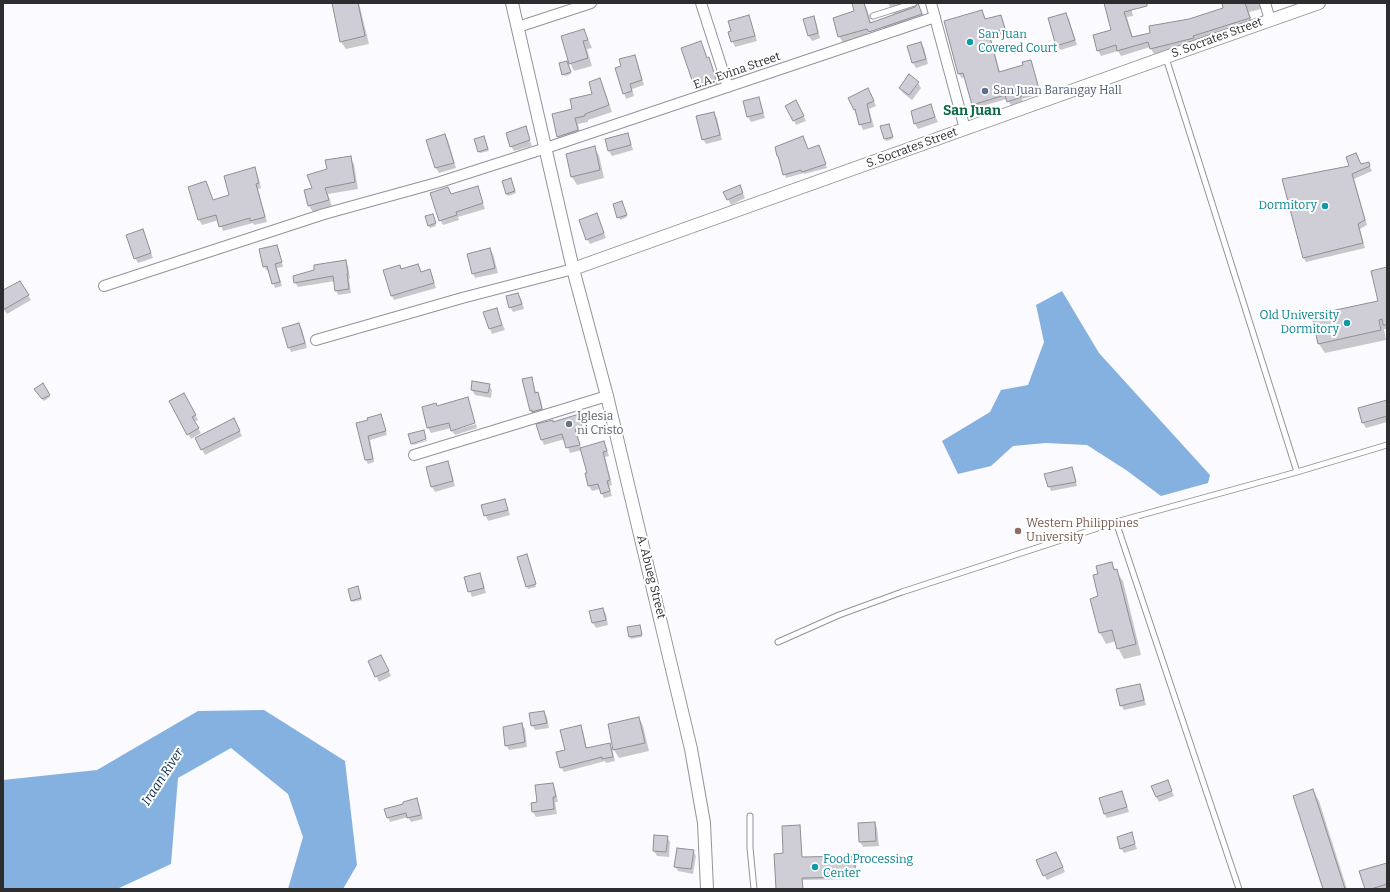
<!DOCTYPE html>
<style>
body{margin:0}
#map{position:relative;width:1390px;height:892px;overflow:hidden;background:#fbfbff;font-family:Bitter,serif}
canvas{display:block}
.frame{position:absolute;inset:0;border:4px solid #2d2d30;pointer-events:none}
</style>
<div id="map">
<canvas width="1390" height="892"></canvas>
<div class="frame"></div>
</div>
<script>
const context = document.querySelector('canvas').getContext('2d');
context.lineJoin = 'round';
function fillPath(path, color) { context.fillStyle = color; context.fill(path, 'evenodd'); }
const shape = rows => new Path2D(rows.map(r => 'M' + r).join(''));
function strokePath(path, color, width, dash) { context.strokeStyle = color; context.lineWidth = width; context.lineCap = dash ? 'butt' : 'round'; context.setLineDash(dash || []); context.stroke(path); }
function drawText(font, color, halo, rows, align = 'center') {
  context.font = font + ' Bitter,serif'; context.lineWidth = 4; context.setLineDash([]); context.textBaseline = 'middle'; context.strokeStyle = halo; context.fillStyle = color; for (const [text, x, y, turn = 0] of rows) {
    context.save(); context.translate(x, y); context.rotate((+turn || 0) * Math.PI / 180); context.textAlign = isNaN(turn) ? turn : align; if (halo) context.strokeText(text, 0, 0); context.fillText(text, 0, 0); context.restore();
  }
}
fillPath(shape([
 [1062,291,1099,353,1210,475,1208,483,1161,496,1126,470,1087,445,1046,443,1013,446,991,466,958,474,942,441,990,412,1001,390,1028,385,1044,342,1036,305],
 [264,710,345,761,357,865,343,889,288,889,303,837,288,794,231,748,178,778,171,864,117,889,3,889,3,780,97,770,198,711]
]), '#84b1df');
fillPath(shape([
 [334,3,359,3,369,44,346,49,341,42],
 [860,3,864,3,867,9,871,23,894,15,888,3,915,3,916,8,919,7,923,14,926,22,843,43,839,36],
 [884,26,884,28,868,34,868,32],
 [1105,3,1130,3,1133,16,1127,17,1133,38,1151,34,1189,20,1225,9,1223,3,1264,3,1263,4,1261,9,1249,12,1253,23,1196,44,1154,54,1150,47,1121,56,1118,51,1101,56,1098,50,1112,31],
 [982,11,985,20,1001,16,1003,20,1007,33,990,37,1000,72,1024,65,1030,61,1041,94,1022,99,1023,102,1011,105,1007,99,975,108,965,77,962,78,959,74,945,21],
 [1066,14,1069,19,1077,45,1060,50,1057,45],
 [748,16,751,21,757,41,735,47,729,33],
 [813,17,816,22,820,38,812,41,809,36,804,19],
 [584,30,592,48,587,49,592,66,574,71,570,63],
 [701,43,707,59,711,63,718,84,698,91,682,48],
 [921,43,924,48,928,64,916,68,913,63],
 [634,56,637,61,644,85,632,89,634,96,626,99,624,93,622,67],
 [568,64,571,74,565,76,563,74],
 [599,80,603,86,612,112,588,120,588,122,578,124,581,137,562,143,558,136,594,95],
 [918,83,921,88,912,100,903,93,900,88],
 [871,94,876,106,869,109,874,127,863,130,849,98],
 [758,98,761,103,765,118,751,122,748,117,744,102],
 [930,105,938,122,918,129,915,124,912,111],
 [799,107,806,121,796,125,794,120],
 [714,113,717,118,722,140,706,144,703,139],
 [889,125,893,139,886,141,881,127],
 [525,128,532,146,514,151,511,146],
 [627,134,630,140,633,150,612,156,609,151],
 [445,135,448,140,456,168,439,173,436,168,428,140],
 [484,137,489,151,480,153,479,151],
 [819,146,827,168,804,174,804,173,786,178,780,159,778,156,776,148,808,150],
 [594,148,599,155,604,178,577,185,572,177,567,154],
 [350,158,354,164,358,189,328,194,332,207,313,212,309,206,313,189,328,169],
 [1368,163,1372,171,1354,179,1367,225,1360,229,1365,248,1306,262,1303,257,1283,180],
 [254,168,257,173,261,188,258,189,267,222,254,225,253,223,223,231,219,220,202,225,199,220,190,188,206,182,213,201,230,196],
 [512,182,516,193,508,196,506,194],
 [477,187,485,209,458,217,459,220,443,225,440,220,448,188,451,195],
 [742,191,745,198,731,205,725,193],
 [614,205,623,205,627,217,620,220],
 [596,214,606,238,590,244,587,239],
 [434,217,436,226,430,228,428,226],
 [145,236,153,258,138,263,135,258],
 [277,246,279,250,283,267,277,268,282,286,275,288,269,270,267,271,264,266],
 [490,249,493,254,498,273,475,278,473,273],
 [345,261,348,266,350,278,349,279,351,293,338,295,336,290,335,281,298,287,295,282],
 [399,266,402,270,432,275,436,288,394,300,392,296],
 [1387,268,1387,329,1384,329,1386,340,1325,353,1319,344,1379,302],
 [20,282,31,300,7,314,3,308,3,291],
 [518,294,521,299,524,309,513,312,510,307],
 [496,309,505,330,492,334,484,313],
 [299,324,302,329,307,348,291,352,289,347],
 [531,378,533,382,536,393,537,393,540,397,544,413,533,415,531,411],
 [42,385,50,397,44,401,37,391],
 [489,385,492,390,491,398,475,395,472,390],
 [183,394,198,420,194,422,201,433,191,439,170,402],
 [467,399,470,404,475,422,451,429,451,428,431,433,428,428,423,408,437,407],
 [1387,401,1387,422,1366,428,1363,423],
 [578,415,584,432,577,434,581,448,603,442,606,447,609,456,605,457,612,485,609,486,612,496,604,498,600,489,592,491,589,486,586,474,588,474,582,450,570,453,565,439,544,445,542,440,553,423],
 [382,419,387,435,370,440,374,462,368,464,366,460,357,423],
 [236,424,242,436,205,455,196,438],
 [476,424,477,428,455,435,452,431],
 [427,440,427,441,413,445,412,444],
 [447,462,450,467,455,486,435,492,432,487],
 [1071,468,1074,472,1077,486,1051,491,1045,475],
 [505,500,510,515,488,521,482,506],
 [518,557,528,557,536,587,528,589],
 [1111,563,1123,581,1141,655,1124,659,1118,648,1116,641,1106,644,1100,633,1091,599,1100,597,1099,575],
 [480,574,482,579,486,593,472,597,465,578],
 [359,590,362,600,353,602,352,600],
 [603,609,606,614,608,625,596,628,593,623,591,612],
 [640,626,642,637,631,639,628,628],
 [369,661,384,661,391,676,379,682],
 [1139,685,1142,690,1146,705,1124,710,1121,705],
 [544,712,547,717,549,728,535,730,532,725],
 [639,718,643,726,649,751,619,758,614,750,609,724],
 [522,724,525,729,527,747,509,750,506,745],
 [580,726,583,731,587,749,609,744,612,749,615,761,606,763,605,761,564,772,561,767,566,751],
 [1167,781,1174,796,1159,802,1156,797],
 [553,784,555,789,558,802,555,802,557,814,536,817,533,812,532,804,538,803],
 [1313,790,1319,801,1347,889,1324,889],
 [1122,793,1124,798,1129,812,1107,818,1104,813],
 [417,800,419,804,423,819,411,822,408,817,390,822,385,810],
 [875,823,877,828,879,846,863,847,860,842,859,824],
 [799,826,800,828,802,858,854,857,856,859,856,879,803,880,803,889,777,889,784,854],
 [1131,834,1137,849,1124,853,1121,848],
 [667,837,670,842,669,857,657,856,654,851],
 [693,851,696,856,693,874,678,871,675,866],
 [1059,858,1065,872,1047,880,1044,875],
 [1387,864,1387,889,1366,889]
]), '#0003');
const building = shape([
 [332,3,358,3,365,36,340,42,332,3],
 [852,3,864,3,870,23,915,7,918,3,922,14,869,32,867,29,838,37,833,18,854,11,852,3],
 [1104,3,1147,3,1147,6,1124,12,1132,37,1150,33,1149,26,1189,19,1223,8,1222,3,1245,3,1250,18,1193,36,1194,38,1150,49,1148,42,1117,51,1116,45,1097,51,1093,35,1111,30,1104,3],
 [982,10,985,19,1001,15,1005,29,989,33,999,72,1023,65,1022,62,1031,60,1039,89,1021,95,1021,97,1007,102,1005,95,972,105,963,73,958,74,944,21,982,10],
 [1066,13,1075,40,1056,46,1048,18,1066,13],
 [749,15,755,36,731,42,728,32,731,31,728,21,749,15],
 [814,16,818,33,808,36,803,19,814,16],
 [584,29,588,40,583,41,588,58,569,64,561,36,584,29],
 [701,41,707,58,709,57,716,79,694,86,681,48,701,41],
 [921,42,926,59,912,63,907,46,921,42],
 [635,55,642,80,630,84,632,91,623,94,615,68,621,66,619,59,635,55],
 [567,61,571,72,562,75,559,63,567,61],
 [909,74,919,82,909,95,899,88,909,74],
 [600,78,609,105,585,114,585,116,575,118,578,130,557,137,552,114,572,109,570,99,592,94,589,82,600,78],
 [868,88,874,101,867,104,871,122,859,125,855,109,854,110,848,98,868,88],
 [759,97,763,113,747,117,743,101,759,97],
 [796,100,804,116,793,121,785,106,796,100],
 [931,104,935,117,914,124,911,111,931,104],
 [714,112,720,135,702,140,696,116,714,112],
 [889,124,893,137,884,139,880,126,889,124],
 [526,126,530,140,510,147,506,133,526,126],
 [628,133,631,145,608,151,605,139,628,133],
 [445,134,454,163,435,168,426,140,445,134],
 [484,136,488,149,478,152,474,139,484,136],
 [803,136,808,149,819,145,826,164,802,172,801,170,783,175,778,156,777,156,775,147,803,136],
 [595,146,600,170,571,177,566,154,595,146],
 [1356,153,1361,164,1369,162,1370,166,1352,174,1365,220,1358,224,1363,243,1303,258,1282,179,1349,166,1346,157,1356,153],
 [351,156,355,182,325,188,329,200,308,206,304,190,312,188,307,175,327,169,325,160,351,156],
 [255,167,259,183,256,184,265,217,250,221,250,218,219,227,216,215,198,220,188,187,206,181,213,200,229,195,224,176,255,167],
 [511,178,515,191,506,194,502,181,511,178],
 [740,185,743,193,727,200,723,192,740,185],
 [478,186,483,203,456,212,457,215,439,221,430,193,448,187,451,194,478,186],
 [622,201,627,215,617,218,613,204,622,201],
 [597,213,604,233,586,240,579,220,597,213],
 [433,214,436,223,428,226,425,216,433,214],
 [143,229,151,253,134,259,126,235,143,229],
 [277,245,282,262,275,264,280,282,272,284,267,266,263,267,259,249,277,245],
 [490,248,495,268,472,274,467,254,490,248],
 [346,260,348,274,347,274,349,289,335,291,333,276,294,283,293,276,314,270,314,265,346,260],
 [418,264,421,272,430,269,434,283,391,296,383,270,400,265,401,269,418,264],
 [1387,267,1387,325,1383,325,1382,319,1379,320,1381,330,1318,344,1312,315,1378,301,1371,271,1387,267],
 [20,281,29,295,3,310,3,290,20,281],
 [518,293,522,304,509,308,506,296,518,293],
 [497,308,502,325,489,329,483,312,497,308],
 [299,323,305,343,288,348,282,328,299,323],
 [532,377,535,393,538,392,542,409,532,412,532,410,530,411,522,379,532,377],
 [472,381,490,384,488,393,471,390,472,381],
 [43,383,50,395,42,399,34,389,43,383],
 [184,393,196,415,192,417,199,428,187,435,169,401,184,393],
 [468,397,475,423,451,431,449,423,427,428,422,407,436,403,437,406,468,397],
 [1387,400,1387,416,1362,423,1358,408,1387,400],
 [381,414,386,431,368,436,373,459,365,460,356,423,368,420,367,418,381,414],
 [579,414,582,427,575,429,580,445,566,448,562,434,541,440,536,424,553,420,553,422,579,414],
 [234,418,240,431,201,450,195,438,234,418],
 [424,430,426,439,411,444,408,434,424,430],
 [604,441,607,451,603,452,610,480,607,481,610,491,601,494,598,484,588,486,585,473,587,473,580,448,604,441],
 [448,461,453,481,431,487,426,467,448,461],
 [1072,467,1076,482,1048,487,1044,474,1072,467],
 [505,499,508,510,484,516,481,505,505,499],
 [527,554,536,584,526,587,517,557,527,554],
 [1112,562,1114,570,1117,569,1136,644,1117,649,1112,630,1099,633,1090,599,1098,596,1093,575,1098,574,1096,566,1112,562],
 [480,573,484,588,468,592,464,577,480,573],
 [358,586,361,598,351,601,348,589,358,586],
 [603,608,606,620,592,623,589,611,603,608],
 [640,625,642,635,629,637,627,627,640,625],
 [381,655,389,671,375,677,368,661,381,655],
 [1140,684,1144,700,1120,706,1116,689,1140,684],
 [544,711,547,723,531,726,529,713,544,711],
 [639,717,645,743,613,750,608,724,639,717],
 [522,723,525,742,505,746,503,727,522,723],
 [581,725,586,748,610,743,613,757,602,759,602,757,560,768,556,752,565,750,560,730,581,725],
 [1168,780,1172,791,1156,797,1151,786,1168,780],
 [553,783,556,797,553,797,554,809,532,812,531,803,537,802,535,785,553,783],
 [1313,789,1345,889,1323,889,1293,796,1313,789],
 [1122,791,1127,807,1104,814,1099,798,1122,791],
 [417,798,421,815,407,818,406,813,387,818,384,809,403,804,403,802,417,798],
 [875,822,876,841,859,842,858,823,875,822],
 [800,825,802,857,855,856,855,877,802,878,803,889,776,889,774,854,783,853,782,826,800,825],
 [1132,832,1135,844,1120,849,1117,837,1132,832],
 [654,835,668,836,666,852,653,851,654,835],
 [677,848,694,850,691,869,674,867,677,848],
 [1056,852,1063,867,1043,876,1036,860,1056,852],
 [1387,863,1387,884,1371,889,1365,889,1359,871,1387,863]
]);
fillPath(building, '#cfced6');
strokePath(building, '#908e96', 1);
const service = shape([
 [873,16,914,3],
 [1166,58,1297,472,1387,445],
 [778,642,839,615,902,592,1116,522],
 [750,816,750,848,754,889],
 [1239,889,1116,522,1297,472]
]);
const minor = shape([
 [701,3,728,87],
 [931,3,965,129],
 [1265,3,1270,20],
 [518,27,591,3],
 [104,286,324,214,440,182,546,148,935,17],
 [316,340,462,298,573,269],
 [414,455,607,396]
]);
const tertiary = shape([
 [512,3,573,269,607,396,691,749,704,823,707,889],
 [573,269,1166,57,1319,3]
]);
strokePath(service, '#91939a', 7);
strokePath(minor, '#91939a', 12);
strokePath(tertiary, '#91939a', 14);
strokePath(service, '#fff', 5);
strokePath(minor, '#fff', 10);
strokePath(tertiary, '#fff', 12);
for (const [x, y, r, color] of [
 [970,42,4,"#0f9aa8"],
 [985,91,4,"#5c6f8a"],
 [1325,206,4,"#0f9aa8"],
 [1347,323,4,"#0f9aa8"],
 [569,424,4,"#6b7280"],
 [1018,531,4,"#8d6e63"],
 [815,867,4,"#0f9aa8"]
]) { const dot = new Path2D(); dot.arc(x, y, r, 0, 2 * Math.PI); context.fillStyle = color; context.fill(dot); strokePath(dot, '#fff', 1.5); }
drawText('12px', '#0d838f', '#fff', [
 ["San Juan",978,35],
 ["Covered Court",978,49],
 ["Dormitory",1317,206,"right"],
 ["Old University",1339,316,"right"],
 ["Dormitory",1339,330,"right"],
 ["Food Processing",823,860],
 ["Center",823,874]
], 'left');
drawText('12px', '#2d2d30', '#fff', [
 ["S. Socrates Street",1217,38,-20],
 ["E.A. Evina Street",737,71,-19],
 ["S. Socrates Street",912,148,-20],
 ["A. Abueg Street",651,577,76]
]);
drawText('12px', '#4e5e75', '#fff', [
 ["San Juan Barangay Hall",993,91]
], 'left');
drawText('12px', '#5b616d', '#fff', [
 ["Iglesia",577,417],
 ["ni Cristo",577,431]
], 'left');
drawText('12px', '#785e54', '#fff', [
 ["Western Philippines",1026,524],
 ["University",1026,538]
], 'left');
drawText('italic 13px', '#0b2c4b', '#fff', [
 ["Iraan River",163,777,-57]
]);
drawText('bold 14px', '#0c6844', '#fff', [
 ["San Juan",972,111]
]);
</script>
